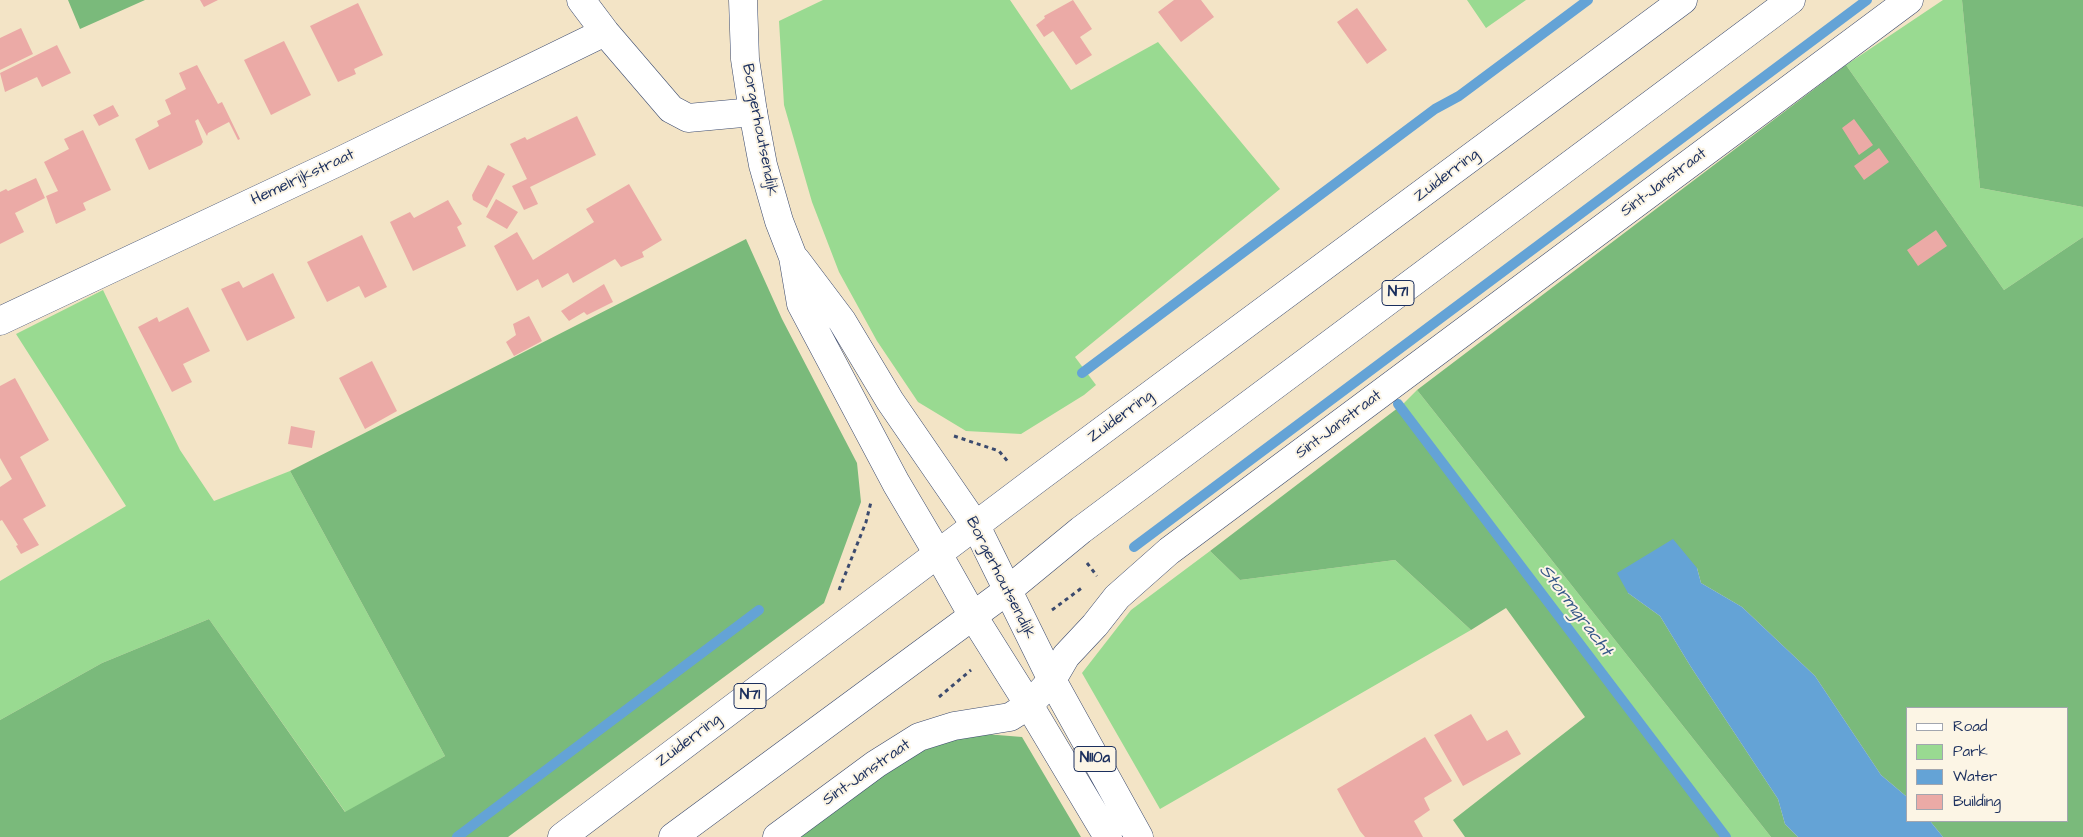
<!DOCTYPE html>
<style>
body{margin:0}
#map{position:relative;width:2083px;height:837px;overflow:hidden;background:#f3e4c6;font-family:"Architects Daughter",sans-serif}
canvas{display:block}
.legend{position:absolute;left:1906px;top:707px;width:162px;height:115px;box-sizing:border-box;background:#fcf5e5;border:1px solid #a2a6af;margin:0;padding:6px 9px;list-style:none;font-size:15px;color:#1b2f5e}
.legend li{display:flex;align-items:center;gap:10px;height:25px}
.legend b{width:25px;border:1px solid #a2a6af}
</style>
<div id="map">
<canvas width="2083" height="837"></canvas>
<ul class="legend">
<li><b style="height:6px;background:#fff"></b>Road</li>
<li><b style="height:14px;background:#99da91"></b>Park</li>
<li><b style="height:14px;background:#64a3d6"></b>Water</li>
<li><b style="height:14px;background:#ebaaa6"></b>Building</li>
</ul>
</div>
<script>
const context = document.querySelector('canvas').getContext('2d');
context.lineJoin = 'round';
function fillPath(path, color) { context.fillStyle = color; context.fill(path, 'evenodd'); }
const shape = rows => new Path2D(rows.map(r => 'M' + r).join(''));
function strokePath(path, color, width, dash) { context.strokeStyle = color; context.lineWidth = width; context.lineCap = dash ? 'butt' : 'round'; context.setLineDash(dash || []); context.stroke(path); }
function drawText(font, color, halo, rows, align = 'center') {
  context.font = font + ' "Architects Daughter",sans-serif'; context.lineWidth = 4; context.setLineDash([]); context.textBaseline = 'middle'; context.strokeStyle = halo; context.fillStyle = color; for (const [text, x, y, turn = 0] of rows) {
    context.save(); context.translate(x, y); context.rotate((+turn || 0) * Math.PI / 180); context.textAlign = isNaN(turn) ? turn : align; if (halo) context.strokeText(text, 0, 0); context.fillText(text, 0, 0); context.restore();
  }
}
fillPath(shape([
 [823,0,1010,0,1071,90,1158,42,1280,189,1075,357,1096,385,1084,395,1021,434,966,431,918,402,877,341,839,272,812,202,784,105,779,21],
 [1467,0,1526,0,1486,28],
 [1943,0,1962,0,1980,188,2083,207,2083,237,2004,290,1846,65],
 [103,290,180,450,214,501,290,471,445,756,346,813,209,619,102,663,0,720,0,581,126,506,16,334],
 [1417,390,1771,837,1722,837,1403,404],
 [1210,551,1240,580,1395,560,1471,630,1160,809,1082,673,1131,610]
]), '#99da91');
fillPath(shape([
 [68,0,145,0,80,29],
 [1962,0,2083,0,2083,207,1980,188],
 [1846,65,2004,290,2083,237,2083,837,1943,837,1930,821,2067,821,2067,708,1907,708,1907,797,1881,775,1815,676,1742,607,1701,583,1697,568,1628,593,1660,616,1691,667,1778,799,1785,824,1798,837,1771,837,1417,390],
 [746,239,782,319,857,463,861,502,824,603,508,837,0,837,0,720,102,663,209,619,345,812,445,756,290,471],
 [1403,404,1722,837,1465,837,1453,820,1585,717,1506,608,1471,630,1395,560,1240,580,1210,551],
 [973,733,1022,737,1081,837,797,837,852,796,922,751]
]), '#7aba7b');
fillPath(shape([
 [1673,539,1697,568,1701,583,1742,607,1815,676,1881,775,1907,797,1907,821,1930,821,1943,837,1798,837,1785,824,1778,799,1691,667,1660,616,1628,593,1617,573]
]), '#64a3d6');
strokePath(shape([
 [1082,373,1435,109,1459,96,1588,0],
 [1398,404,1726,837],
 [1134,547,1867,0],
 [457,837,759,610]
]), '#64a3d6', 10);
fillPath(shape([
 [200,0,218,0,204,7],
 [1073,0,1092,29,1080,37,1092,55,1076,65,1053,31,1044,37,1036,25,1045,18,1044,16],
 [1174,0,1201,0,1214,17,1181,42,1158,12],
 [358,3,383,55,354,69,356,74,338,82,310,26],
 [1357,8,1387,50,1367,64,1337,22],
 [21,28,33,54,0,70,0,38],
 [284,41,311,95,271,115,244,60],
 [57,45,71,73,42,87,37,77,5,92,0,73],
 [197,65,218,104,222,102,240,139,238,140,229,122,208,133,207,136,198,119,195,121,203,142,201,145,149,170,135,139,159,126,157,121,171,114,165,100,186,89,179,73],
 [113,105,119,116,99,126,93,115],
 [577,116,596,155,530,187,538,204,524,210,512,186,527,179,510,144,525,137,527,140],
 [1854,119,1873,145,1859,155,1842,128],
 [83,130,111,190,83,203,86,210,56,224,46,196,58,191,44,162,69,149,64,139],
 [1879,148,1889,162,1864,180,1854,166],
 [488,165,505,174,487,208,473,200,472,195],
 [36,178,45,198,15,213,24,232,0,244,0,192,6,189,8,191],
 [629,184,662,240,642,252,644,257,621,267,615,259,573,283,568,273,542,288,538,279,517,291,494,246,517,232,533,260,594,222,586,209],
 [496,199,518,212,507,229,486,217],
 [448,200,462,224,457,227,466,246,413,271,390,222,410,212,414,218],
 [1936,230,1947,246,1918,266,1907,250],
 [362,235,387,287,365,298,359,286,327,302,307,262],
 [273,273,295,318,247,341,221,289,239,281,243,288],
 [604,284,613,302,587,315,584,312,569,321,561,311],
 [188,307,210,351,183,364,192,382,172,392,138,327,157,317,159,322],
 [529,316,542,341,514,356,506,342,516,335,513,324],
 [372,361,397,411,365,429,339,378],
 [15,378,49,440,20,457,46,506,23,519,39,545,21,554,16,546,18,545,2,520,0,521,0,487,12,479,0,458,0,386],
 [291,426,315,431,312,448,288,444],
 [1471,714,1487,741,1507,730,1521,754,1463,786,1434,735],
 [1425,737,1452,781,1424,798,1430,810,1414,821,1423,837,1365,837,1360,831,1337,789]
]), '#ebaaa6');
const street = shape([
 [581,0,605,32,671,109,688,118,753,112],
 [0,321,338,162,605,32],
 [777,837,876,764,919,737,954,726,1010,717,1029,705,1052,680,1066,656,1095,625,1117,597,1169,551,1909,0]
]);
const secondary = shape([
 [743,0,745,59,753,112,763,165,779,221,793,257,801,304,896,483,938,554],
 [796,260,842,321,890,401,976,526]
]);
const primary = shape([
 [976,526,1052,680,1139,837],
 [938,554,973,616,1029,705,1108,837]
]);
const highway = shape([
 [562,837,1041,476,1683,0],
 [673,837,1008,590,1081,530,1791,0]
]);
strokePath(street, '#3b4a6e', 29);
strokePath(secondary, '#3b4a6e', 29);
strokePath(primary, '#3b4a6e', 29);
strokePath(highway, '#3b4a6e', 29);
strokePath(shape([
 [954,436,999,451,1009,463],
 [1087,563,1097,576],
 [839,590,866,522,871,502],
 [1052,610,1083,587],
 [939,697,971,670]
]), '#3b4a6e', 3, [4, 4]);
strokePath(street, '#fff', 28);
strokePath(secondary, '#fff', 28);
strokePath(primary, '#fff', 28);
strokePath(highway, '#fff', 28);
for (const [x, y, w] of [
 [1398,293,32],
 [750,696,32],
 [1095,759,42]
]) { const box = new Path2D(); box.roundRect(x - w / 2, y - 12.5, w, 25, 4); context.fillStyle = '#fcf5e5'; context.fill(box); strokePath(box, '#1b2f5e', 1); }
drawText('bold 15px', '#1b2f5e', null, [
 ["N71",1398,293],
 ["N71",750,696],
 ["N110a",1095,759]
]);
drawText('16px', '#1b2f5e', '#fcf5e5', [
 ["Borgerhoutsendijk",759,130,79],
 ["Zuiderring",1447,176,-37],
 ["Hemelrijkstraat",303,178,-25],
 ["Sint-Janstraat",1664,183,-37],
 ["Zuiderring",1121,417,-36],
 ["Sint-Janstraat",1339,425,-37],
 ["Borgerhoutsendijk",1000,578,63],
 ["Zuiderring",689,741,-37],
 ["Sint-Janstraat",867,773,-35]
]);
drawText('italic 18px', '#355888', '#fcf5e5', [
 ["Stormgracht",1575,611,53]
]);
</script>
